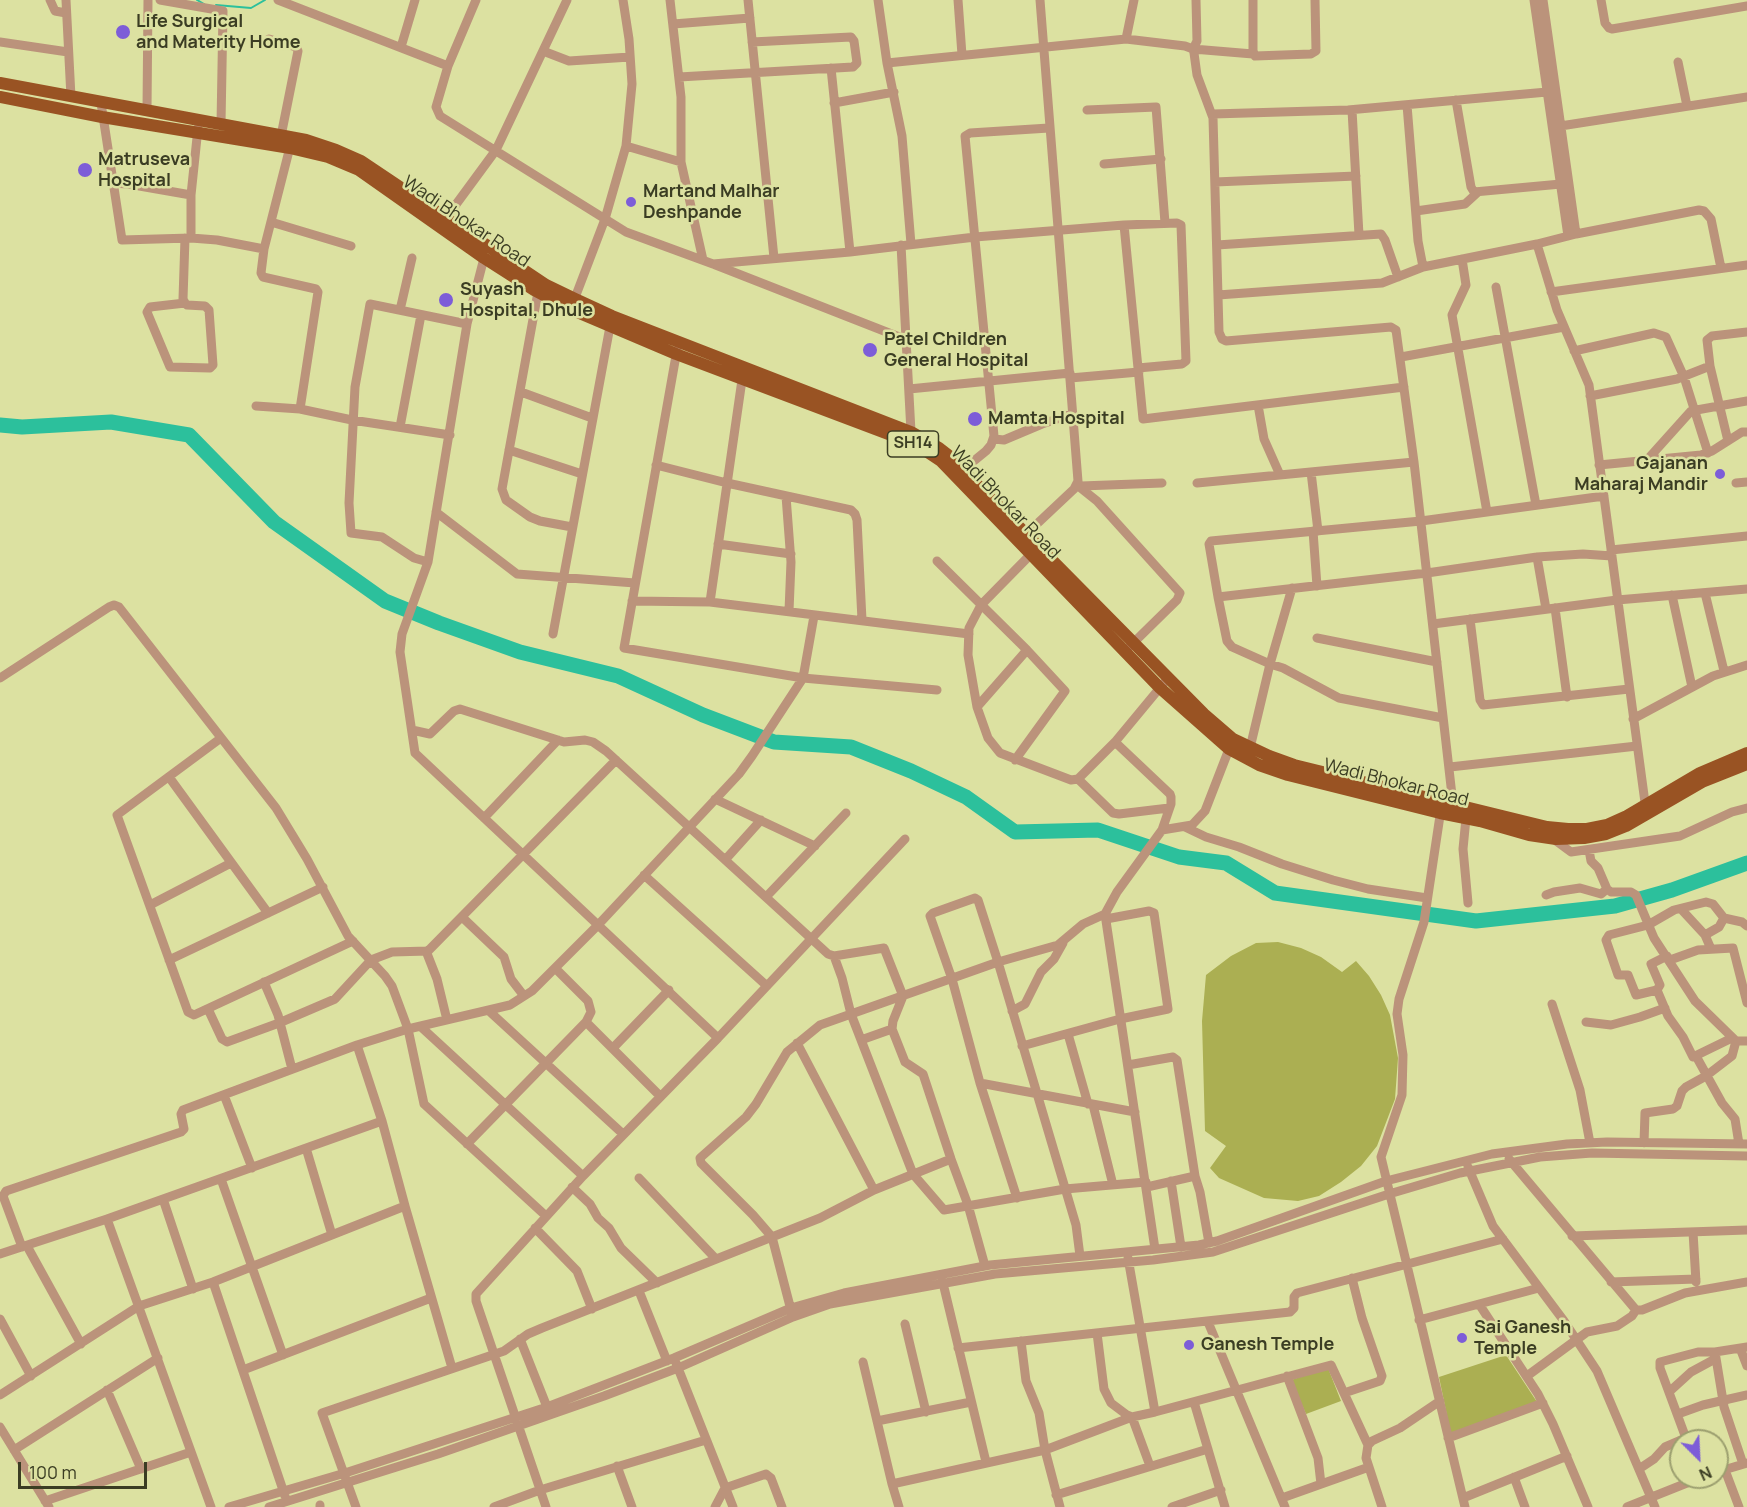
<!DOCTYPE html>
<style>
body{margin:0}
#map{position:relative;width:1747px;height:1507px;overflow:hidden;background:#dce1a1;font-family:Manrope,sans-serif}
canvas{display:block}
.north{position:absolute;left:1669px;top:1429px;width:60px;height:60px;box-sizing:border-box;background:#dce1a1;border:2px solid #9c9f6f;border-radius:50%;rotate:156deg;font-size:16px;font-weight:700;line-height:24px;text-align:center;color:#3b3d23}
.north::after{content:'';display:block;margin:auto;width:21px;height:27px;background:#7d5dd8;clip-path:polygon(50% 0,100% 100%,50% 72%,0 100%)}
.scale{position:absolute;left:18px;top:1462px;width:129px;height:27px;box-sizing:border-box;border:3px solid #3b3d23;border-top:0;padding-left:8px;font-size:18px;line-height:21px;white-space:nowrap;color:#3b3d23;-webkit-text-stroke:4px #dce1a1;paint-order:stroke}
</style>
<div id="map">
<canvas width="1747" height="1507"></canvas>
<div class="north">N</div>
<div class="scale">100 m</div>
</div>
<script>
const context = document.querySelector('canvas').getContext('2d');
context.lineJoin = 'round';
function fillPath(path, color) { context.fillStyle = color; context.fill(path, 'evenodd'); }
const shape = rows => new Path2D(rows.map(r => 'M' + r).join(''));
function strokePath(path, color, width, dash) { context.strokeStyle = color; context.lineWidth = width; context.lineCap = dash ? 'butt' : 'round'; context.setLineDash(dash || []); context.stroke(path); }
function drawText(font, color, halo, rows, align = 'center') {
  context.font = font + ' Manrope,sans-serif'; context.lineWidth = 5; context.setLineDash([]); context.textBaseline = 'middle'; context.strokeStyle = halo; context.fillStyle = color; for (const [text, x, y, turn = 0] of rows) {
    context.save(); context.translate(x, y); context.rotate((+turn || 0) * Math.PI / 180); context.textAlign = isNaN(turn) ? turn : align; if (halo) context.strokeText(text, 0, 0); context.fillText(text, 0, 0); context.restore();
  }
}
fillPath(shape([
 [1278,942,1301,948,1321,957,1342,972,1356,961,1369,976,1381,995,1390,1015,1398,1058,1395,1099,1377,1146,1361,1166,1341,1182,1319,1196,1298,1201,1264,1198,1219,1178,1210,1168,1226,1146,1205,1131,1202,1021,1206,975,1231,956,1256,943],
 [1506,1355,1537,1402,1451,1435,1439,1377],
 [1328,1368,1341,1401,1306,1414,1291,1380]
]), '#abaf52');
strokePath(shape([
 [197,0,204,4],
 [216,5,251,8,265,0]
]), '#2cc09c', 2);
strokePath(shape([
 [0,425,22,427,111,422,189,435,274,522,385,601,439,623,520,652,618,676,703,715,774,742,851,747,911,771,966,797,1015,832,1098,830,1179,857,1226,863,1275,893,1476,921,1615,906,1672,890,1747,863]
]), '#2cc09c', 15);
strokePath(shape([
 [50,0,55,11,66,13],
 [66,0,71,97],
 [160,0,223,11,221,124],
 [278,0,448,66,436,107,440,116,626,232,713,264,907,340],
 [670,0,681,97,681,162],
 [748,0,774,258],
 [878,0,887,63,902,136,911,244],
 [958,0,962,55],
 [1196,0,1197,41,1193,49,1253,54],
 [1253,0,1253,51,1255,56,1311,54,1316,51,1315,0],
 [1534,0,1568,236],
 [1543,0,1576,234],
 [1601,0,1605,23,1609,28,1612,29,1747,6],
 [673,24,750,18],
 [269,39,296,47,298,51,281,136],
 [1126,39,1185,46,1193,49,1194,53,1197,75,1213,118,1219,332,1222,339,1226,341,1391,327,1396,330,1414,462,1453,804],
 [0,42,68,52],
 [401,47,415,0],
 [543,51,569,61,630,57],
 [1678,62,1687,106],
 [887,63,1126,39,1134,0],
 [448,66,476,0],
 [831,68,850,252],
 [679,77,853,67,857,63,854,41,851,37,752,42],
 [1456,100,1471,187,1474,192,1561,184],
 [101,103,122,240,191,238,191,195,198,128],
 [834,103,894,92],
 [1407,105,1418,241,1423,267],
 [147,110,148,0],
 [1087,110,1156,107,1165,223],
 [1352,110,1359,235],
 [1213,114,1348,110,1547,92],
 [1554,127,1747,97],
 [626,146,681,162,703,260],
 [1104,164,1161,159],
 [1215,182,1356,176],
 [112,183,128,184,191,195],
 [1416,211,1465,204,1477,193],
 [446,218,496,150,567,0],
 [271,222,351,246],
 [1124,225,1177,223,1181,225,1186,361,1182,364,1138,368],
 [185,238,183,299,185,303],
 [191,238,217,240,264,249,291,143],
 [901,245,911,432],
 [1217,245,1381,234,1385,240,1398,277],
 [264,249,261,273,263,277,316,289,318,292,300,409],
 [1462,259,1466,285,1452,315,1487,512],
 [713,264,850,252,975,237,1124,225,1143,419,1404,387],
 [1496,287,1536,505],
 [538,292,502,489,506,500,530,517,540,521,572,527],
 [1551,292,1747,265],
 [1218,295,1382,283,1423,267,1537,244],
 [185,303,187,305,205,306,209,310,213,365,210,368,170,367,147,312,150,307,185,303],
 [573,303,605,219,626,146,632,84,629,39,623,0],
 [400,310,412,258],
 [677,350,624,648,803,678,937,690],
 [1574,351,1654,333,1666,337,1684,377,1708,453],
 [1401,357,1564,327],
 [743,373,710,602,969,634],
 [1070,378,1139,372],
 [909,389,1070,373],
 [521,392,592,418],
 [1590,396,1677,379,1710,366],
 [1258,405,1264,439,1280,475],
 [256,406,300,409,352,420,450,435],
 [400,427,421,315],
 [994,439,1004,440,1042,424,1072,414],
 [1728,441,1710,366,1707,340,1712,336,1747,332],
 [509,450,582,474],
 [1647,460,1691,411,1747,401],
 [656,465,727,483,851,510,855,514,857,520,862,620],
 [1599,465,1701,455,1712,451,1742,432,1747,432],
 [1311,472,1318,531],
 [959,473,986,451,991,445,994,436,965,136,970,133,1049,128],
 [1197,483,1414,462],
 [1736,483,1747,482],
 [1077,485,1097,501,1180,593,1177,600,1124,652],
 [1081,486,1162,483],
 [786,496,791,562,789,611],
 [436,512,517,574,635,583],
 [1313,531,1317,586],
 [1023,537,1074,489,1078,481,1040,0],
 [718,544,791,554],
 [1035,550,981,605,969,628,968,655,977,707,988,738,1000,753,1071,780,1078,779,1115,742,1168,678],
 [1611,550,1747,536],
 [1537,557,1546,609],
 [937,561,1027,650,1065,691,1015,760],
 [428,562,414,558,382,537,351,533,349,503,355,387,370,304,467,324],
 [1705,593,1724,671],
 [1672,595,1692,687],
 [1218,597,1427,573,1537,557,1583,554,1612,556],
 [632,601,710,602],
 [1555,608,1567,697],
 [1470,619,1480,700,1483,705,1629,689],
 [1433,624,1617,600,1747,589],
 [553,634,611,321],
 [1317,638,1437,662],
 [0,678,109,607,114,605,119,607,276,808,307,859,348,936,385,976,392,986,408,1029,424,1104,546,1216],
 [977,707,1027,650],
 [1443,718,1339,698,1283,668,1270,664,1232,647,1227,641,1218,597,1209,544,1211,541,1421,521,1604,496],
 [1633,719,1713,676,1747,665],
 [412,730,430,734,454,711,460,709,564,742,585,740,593,742,606,751,828,954,834,956,884,948,903,996,893,1021,892,1029,905,1062,923,1074,951,1159,968,1205,985,1266],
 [221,738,117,815,188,1012,194,1015,353,941],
 [1115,742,1170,794,1171,797,1171,804,1162,830,1117,892,1105,914,1155,1249],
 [1250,748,1270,664,1292,588],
 [1450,767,1637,746],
 [169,777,268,913],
 [1078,779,1113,813,1119,814,1169,808],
 [715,799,815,846],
 [1441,809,1424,922,1399,999,1397,1014,1403,1055,1402,1095,1381,1157,1465,1507],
 [1646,810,1589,385,1557,310,1537,244,1576,234,1699,210,1704,211,1711,219,1721,268],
 [484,818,558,740],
 [1466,818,1463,849,1468,903],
 [1185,827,1206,837,1239,847,1282,864,1333,880,1368,889,1427,898],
 [1162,830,1192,825,1205,811,1231,744],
 [1552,838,1571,852,1680,836,1732,812,1747,808],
 [1589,850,1591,861,1598,868,1607,889,1611,892,1631,892,1636,895,1654,938,1695,1001,1736,1041,1747,1041],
 [725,860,761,820],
 [644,875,767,986],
 [1546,895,1554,892,1580,888,1601,894,1607,889],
 [766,897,846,813],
 [150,905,231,863],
 [1681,909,1705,935,1711,949],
 [462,917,504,957,511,979,524,996],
 [1705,935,1719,927,1724,918],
 [426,951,437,979,447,1020],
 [834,956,842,978,851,1014,913,1174,944,1210,1065,1189,1146,1182],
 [169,960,323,887],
 [1670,960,1698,950,1733,948,1747,1003],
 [264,982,278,1015,292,1069],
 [1657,990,1660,985,1651,964,1667,956],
 [1552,1004,1580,1090,1590,1143],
 [208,1009,222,1039,227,1042,279,1023,335,999,371,960,392,952,428,951,616,760],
 [489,1011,623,1134],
 [1012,1011,1025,1004,1041,972,1054,959,1063,943],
 [586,1022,660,1096],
 [1586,1022,1611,1025,1640,1017,1665,1008],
 [420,1026,583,1176],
 [1068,1034,1088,1104],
 [718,1038,905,839],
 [1732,1038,1693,1057,1683,1037,1668,1016,1657,990,1636,995,1628,975,1618,975,1606,940,1609,935,1648,925,1674,910,1706,902,1713,904,1724,918,1742,922,1747,926],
 [861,1040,892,1029],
 [797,1043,874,1190],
 [1022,1046,1120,1019,1168,1009,1154,913,1149,911,1106,919],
 [613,1048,669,990],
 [1696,1056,1722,1103,1735,1119,1739,1144],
 [1128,1065,1173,1057,1177,1060,1195,1176,1200,1192,1209,1243],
 [980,1083,1135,1112],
 [224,1095,252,1168],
 [1093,1105,1113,1185],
 [1644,1143,1645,1113,1673,1109,1677,1106,1682,1091,1686,1087,1706,1076,1732,1056,1736,1041],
 [467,1144,586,1022,591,1012,588,1001,555,968],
 [306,1148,332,1235],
 [1509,1159,1636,1310,1642,1310,1685,1293,1747,1282],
 [1468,1167,1493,1226,1564,1321,1597,1371,1655,1507],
 [639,1178,716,1259],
 [221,1179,283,1355],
 [1171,1181,1181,1247],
 [572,1187,590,1204,598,1218,609,1228,621,1248,657,1283],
 [1147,1187,1195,1176],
 [1017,1198,980,1083,952,979,930,916,933,913,975,898,978,900,998,962,1076,1225,1080,1256],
 [163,1199,193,1289],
 [405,1206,452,1368],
 [107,1219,211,1507],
 [535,1228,577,1271,592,1309],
 [1693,1232,1696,1282],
 [1572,1236,1747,1230],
 [27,1246,81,1344],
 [22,1247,3,1196,6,1191,181,1132,184,1129,181,1114,183,1110,357,1045,408,1029,510,1005,532,991,598,925,415,753,400,652,402,634,428,562,467,324,484,258],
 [0,1254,107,1219,382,1121],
 [1128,1258,1155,1412],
 [942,1279,986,1462],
 [213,1282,285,1496],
 [1611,1282,1696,1279],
 [639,1291,667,1361],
 [1479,1304,1538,1394,1553,1424,1588,1507],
 [792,1314,772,1237,753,1215,701,1163,700,1158,746,1117,756,1104,787,1052,820,1025,998,962,1058,945,1083,924,1105,914],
 [0,1319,31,1376],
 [1419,1320,1539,1288],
 [1208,1322,1285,1507],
 [905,1324,926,1412],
 [1097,1333,1104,1389,1111,1403,1127,1415,1132,1417,1155,1412,1331,1365,1368,1445],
 [520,1339,547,1407],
 [1021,1341,1026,1381,1039,1413,1045,1450,1132,1417,1150,1466],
 [958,1348,1290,1312,1294,1308,1294,1297,1297,1293,1503,1239],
 [1740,1348,1747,1366],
 [1715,1352,1724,1407,1743,1464],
 [863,1362,892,1484,1045,1450,1060,1507],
 [676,1363,733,1507],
 [243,1370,431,1298],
 [1287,1376,1318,1458,1321,1484],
 [1527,1376,1587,1332,1617,1326,1632,1316,1636,1310],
 [107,1390,141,1469],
 [1669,1392,1691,1372,1715,1359],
 [1344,1393,1380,1381,1382,1376,1362,1318,1352,1278],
 [0,1395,139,1306,213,1282,405,1206,382,1121,357,1045],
 [1194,1402,1225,1507],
 [1678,1414,1703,1405,1747,1395],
 [877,1421,971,1402],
 [0,1427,49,1507],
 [1448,1438,1543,1403],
 [1687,1441,1660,1368,1660,1362,1698,1352,1715,1352,1747,1347],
 [14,1450,158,1358],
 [617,1466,632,1507],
 [1639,1469,1654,1459,1665,1447,1686,1438],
 [1725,1470,1739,1507],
 [1717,1472,1747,1463],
 [1514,1477,1525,1507],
 [892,1484,899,1507],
 [1056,1495,1208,1449],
 [1282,1498,1369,1467],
 [1463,1498,1567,1456],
 [45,1501,191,1452],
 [320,1505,320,1507],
 [229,1507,345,1473,547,1407,674,1358,791,1308,844,1293,990,1265,1199,1245,1217,1241,1386,1181,1492,1154,1567,1144,1607,1142,1747,1144],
 [269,1507,438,1454,604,1396,678,1368,793,1317,830,1304,995,1274,1153,1260,1213,1252,1389,1194,1460,1173,1540,1157,1592,1153,1747,1156],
 [356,1507,322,1413,504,1351,528,1334,542,1328,820,1218,874,1190,951,1159],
 [494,1507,540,1490,706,1440],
 [546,1507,476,1301,476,1294,583,1176,718,1038,598,925,739,774,752,756,803,678,814,616],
 [715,1507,725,1488,766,1474,771,1478,782,1507],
 [1172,1507,1221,1490],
 [1382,1507,1366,1458,1368,1445,1372,1441,1400,1428,1440,1401],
 [1627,1507,1702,1477]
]), '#bb937b', 9);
strokePath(shape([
 [0,83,306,140,336,150,361,161,546,285,575,299,612,316,911,432,939,448,948,455,1204,714,1233,739,1269,756,1294,765,1547,827,1568,829,1587,829,1607,825,1627,816,1700,773,1747,753],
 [0,97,102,117,290,148,328,157,359,170,484,258,534,290,570,309,676,354,904,440,923,449,941,461,1160,688,1229,749,1259,765,1288,775,1440,813,1480,821,1529,835,1556,839,1584,838,1606,834,1626,826,1702,782,1747,764]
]), '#995323', 12);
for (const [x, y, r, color] of [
 [123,32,8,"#7d5dd8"],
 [85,170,8,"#7d5dd8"],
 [631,202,6,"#7d5dd8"],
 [446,300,8,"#7d5dd8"],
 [870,350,8,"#7d5dd8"],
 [975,419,8,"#7d5dd8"],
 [1720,474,6,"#7d5dd8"],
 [1462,1338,6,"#7d5dd8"],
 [1189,1345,6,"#7d5dd8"]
]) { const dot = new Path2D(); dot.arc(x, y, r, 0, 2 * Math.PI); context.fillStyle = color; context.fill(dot); strokePath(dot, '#dce1a1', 2); }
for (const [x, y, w] of [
 [913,444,51]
]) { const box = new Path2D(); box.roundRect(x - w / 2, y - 13, w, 26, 4.5); context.fillStyle = '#dce1a1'; context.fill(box); strokePath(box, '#3b3d23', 1.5); }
drawText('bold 16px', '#3b3d23', null, [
 ["SH14",913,444]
]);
drawText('bold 18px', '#3b3d23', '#dce1a1', [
 ["Life Surgical",136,22],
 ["and Materity Home",136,43],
 ["Matruseva",98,160],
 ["Hospital",98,181],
 ["Martand Malhar",643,192],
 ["Deshpande",643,213],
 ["Suyash",460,290],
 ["Hospital, Dhule",460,311],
 ["Patel Children",884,340],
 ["General Hospital",884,361],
 ["Mamta Hospital",988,419],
 ["Gajanan",1708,464,"right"],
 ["Maharaj Mandir",1708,485,"right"],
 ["Sai Ganesh",1474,1328],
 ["Temple",1474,1349],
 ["Ganesh Temple",1201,1345]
], 'left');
drawText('18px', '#3b3d23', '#dce1a1', [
 ["Wadi Bhokar Road",466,222,34],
 ["Wadi Bhokar Road",1005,503,46],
 ["Wadi Bhokar Road",1396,783,14]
]);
</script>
